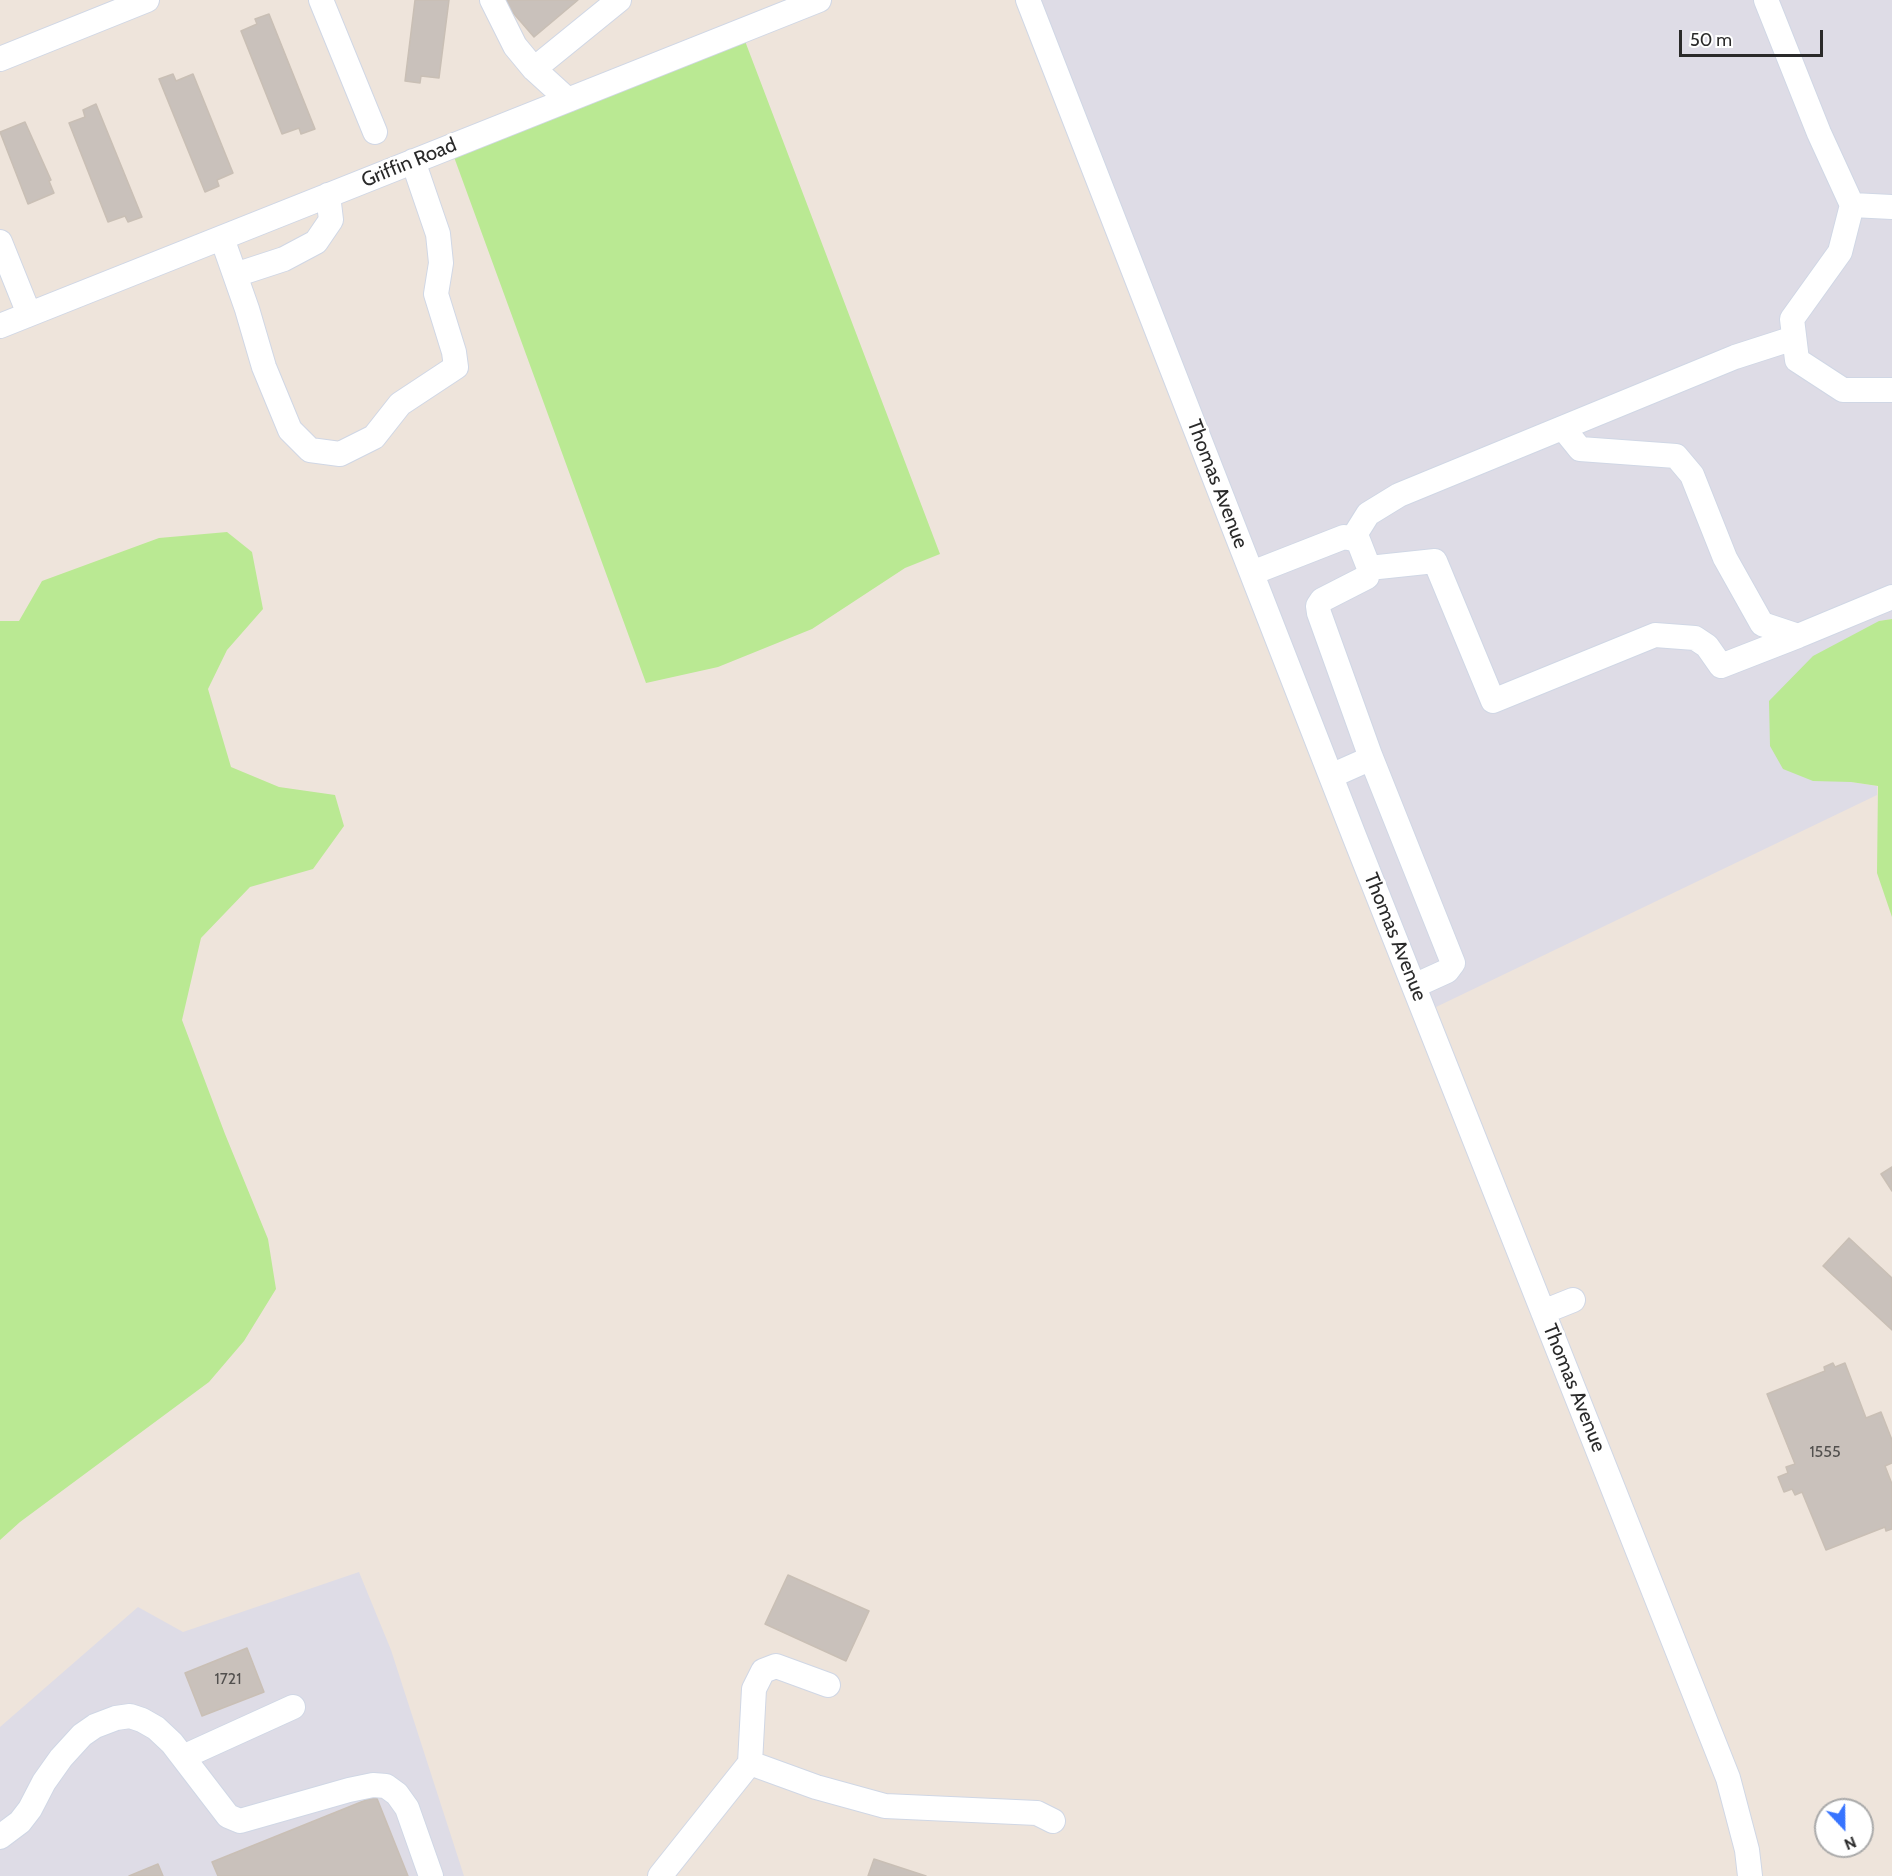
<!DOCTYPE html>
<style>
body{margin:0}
#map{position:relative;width:1892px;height:1876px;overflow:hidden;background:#eee4db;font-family:Cabin,sans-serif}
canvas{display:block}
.north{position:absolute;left:1814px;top:1798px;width:60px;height:60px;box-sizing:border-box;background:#fff;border:2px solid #aaa;border-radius:50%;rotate:158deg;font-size:16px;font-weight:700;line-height:24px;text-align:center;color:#2a2a2a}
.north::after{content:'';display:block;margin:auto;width:21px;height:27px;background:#3774ff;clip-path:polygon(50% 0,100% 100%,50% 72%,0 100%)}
.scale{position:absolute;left:1679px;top:30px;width:144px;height:27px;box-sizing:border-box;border:3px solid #2a2a2a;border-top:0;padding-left:8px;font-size:18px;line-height:21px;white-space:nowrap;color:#2a2a2a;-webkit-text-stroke:4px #fff;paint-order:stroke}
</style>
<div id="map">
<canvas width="1892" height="1876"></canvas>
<div class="north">N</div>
<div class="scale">50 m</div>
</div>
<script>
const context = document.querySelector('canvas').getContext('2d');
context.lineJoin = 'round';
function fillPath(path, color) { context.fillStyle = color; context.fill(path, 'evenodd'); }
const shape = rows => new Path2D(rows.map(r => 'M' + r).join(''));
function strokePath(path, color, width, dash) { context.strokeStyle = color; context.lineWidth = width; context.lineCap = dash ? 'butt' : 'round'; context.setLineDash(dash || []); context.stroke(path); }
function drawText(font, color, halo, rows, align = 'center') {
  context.font = font + ' Cabin,sans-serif'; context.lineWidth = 6; context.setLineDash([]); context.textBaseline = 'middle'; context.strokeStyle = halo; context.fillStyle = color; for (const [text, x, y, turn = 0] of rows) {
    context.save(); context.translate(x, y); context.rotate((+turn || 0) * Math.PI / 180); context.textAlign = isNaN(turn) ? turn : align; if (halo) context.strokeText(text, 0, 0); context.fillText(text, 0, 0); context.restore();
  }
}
fillPath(shape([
 [1038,0,1892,0,1892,619,1879,621,1851,782,1877,786,1877,795,1434,1008],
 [359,1572,391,1650,464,1876,0,1876,0,1727,138,1607,183,1632]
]), '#dedce6');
fillPath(shape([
 [745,41,940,554,905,568,812,629,718,667,646,683,454,157],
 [227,532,252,552,263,609,227,650,208,689,231,767,279,787,335,795,344,826,313,869,250,887,201,938,182,1020,225,1134,268,1239,276,1289,244,1341,209,1382,20,1522,0,1540,0,621,19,621,42,581,159,538],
 [1892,619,1892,917,1877,873,1878,786,1851,782,1813,781,1783,769,1770,746,1769,701,1813,656,1879,621]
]), '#bae993');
const building = shape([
 [415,0,449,0,439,78,421,76,420,83,405,81,415,0],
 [502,0,578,0,534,37,502,0],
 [269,14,315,129,301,134,299,128,282,134,241,31,257,24,255,19,269,14],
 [173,74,176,81,193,74,233,173,217,180,219,186,205,192,159,79,173,74],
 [96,104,142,217,128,222,125,216,108,222,69,123,85,117,83,110,96,104],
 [25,122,51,180,49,181,54,193,28,204,0,132,25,122],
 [1892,1167,1892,1191,1881,1174,1892,1167],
 [1849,1238,1892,1278,1892,1330,1823,1266,1849,1238],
 [1833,1363,1835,1367,1845,1363,1866,1418,1881,1412,1892,1440,1892,1463,1885,1466,1892,1484,1892,1529,1886,1531,1885,1527,1826,1550,1802,1492,1795,1495,1792,1489,1784,1492,1778,1477,1788,1473,1786,1467,1795,1464,1767,1394,1825,1371,1824,1367,1833,1363],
 [788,1575,869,1611,846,1661,765,1624,788,1575],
 [247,1648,264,1692,202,1716,185,1673,247,1648],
 [376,1796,408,1876,218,1876,212,1862,376,1796],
 [874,1859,926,1876,868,1876,874,1859],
 [158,1864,163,1876,129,1876,158,1864]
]);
fillPath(building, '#c9c1bb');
strokePath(building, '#c9bfb5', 1.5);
const minor = shape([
 [321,0,375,132],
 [492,0,515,46,534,69,568,100],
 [1028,0,1355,838,1728,1778,1747,1850,1750,1876],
 [1766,0,1819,133,1852,205,1840,252,1792,319,1797,360,1843,390,1892,390],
 [0,59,147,0],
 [534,69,619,0],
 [1852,205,1892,207],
 [222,238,247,309,264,367,290,430,310,450,340,454,374,437,400,404,456,367,454,352,436,294,441,263,438,234,413,161],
 [0,242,29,314],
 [235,275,284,259,316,242,331,220,328,195],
 [0,326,819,0],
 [1563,428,1580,449,1676,456,1692,475,1725,558,1762,624,1798,636,1892,597],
 [1353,538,1368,514,1399,495,1735,357,1794,338],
 [1369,568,1435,561,1493,701,1655,635,1695,638,1707,646,1721,666,1798,636],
 [1252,573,1344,537,1358,540,1369,568,1367,577,1322,600,1318,606,1319,613,1370,755,1367,760,1331,776],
 [1370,755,1453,963,1447,971,1414,986],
 [1543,1312,1573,1300],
 [183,1757,293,1707],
 [750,1763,816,1787,885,1806,1037,1813,1053,1821],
 [750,1763,754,1689,763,1671,776,1666,828,1685],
 [0,1837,20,1822,30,1809,44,1782,61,1758,82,1735,95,1726,116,1718,130,1716,142,1720,156,1728,172,1743,228,1816,240,1821,349,1790,373,1785,386,1786,397,1794,407,1808,431,1876],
 [660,1876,750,1763]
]);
strokePath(minor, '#d0d7e5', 26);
strokePath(minor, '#fff', 24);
drawText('16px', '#52504e', null, [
 ["1555",1825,1452],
 ["1721",228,1679]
]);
drawText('20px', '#2a2a2a', '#fff', [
 ["Griffin Road",409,163,-22],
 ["Thomas Avenue",1217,484,69],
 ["Thomas Avenue",1395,937,68],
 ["Thomas Avenue",1574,1388,68]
]);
</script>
